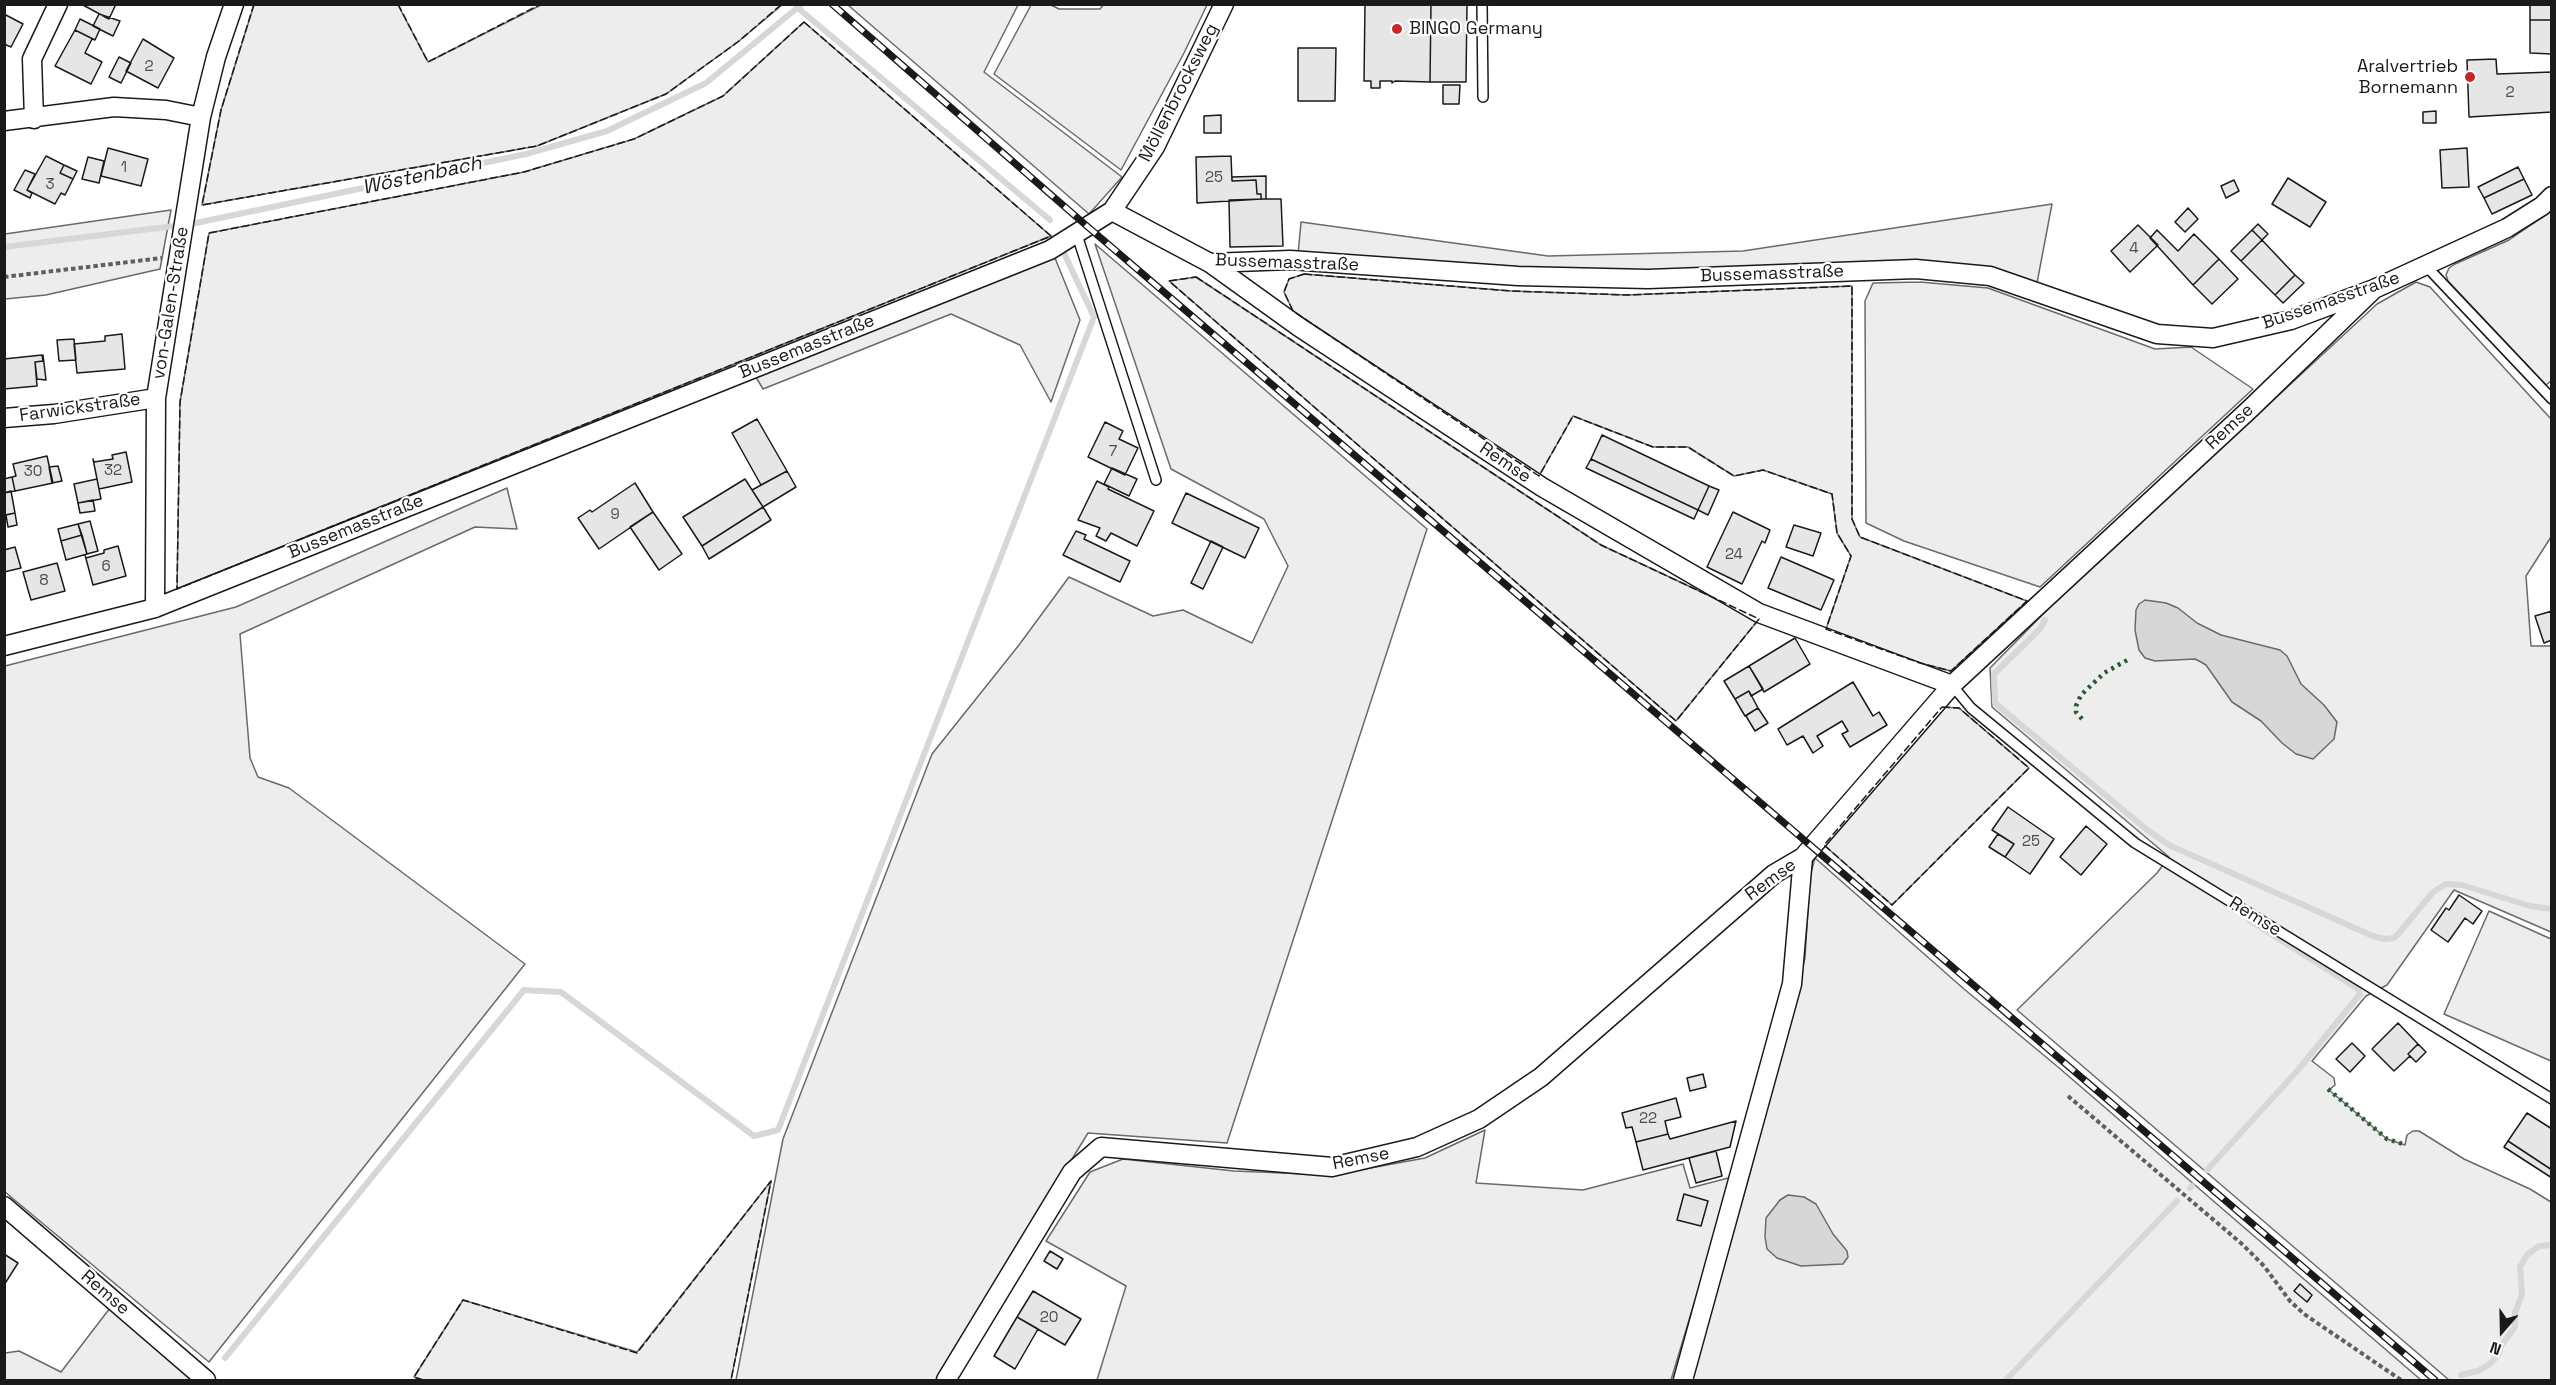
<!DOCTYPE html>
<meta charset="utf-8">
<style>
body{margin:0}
#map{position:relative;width:2556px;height:1385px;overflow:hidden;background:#fff;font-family:"Space Grotesk",sans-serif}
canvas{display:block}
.frame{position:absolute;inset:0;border:6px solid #1a1a1a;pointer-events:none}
.north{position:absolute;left:2472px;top:1301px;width:60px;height:60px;-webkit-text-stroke:4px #fff;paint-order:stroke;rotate:200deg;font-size:16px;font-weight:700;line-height:24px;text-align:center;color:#1a1a1a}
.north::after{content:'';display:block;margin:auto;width:21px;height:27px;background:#1a1a1a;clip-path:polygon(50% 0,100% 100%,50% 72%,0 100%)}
</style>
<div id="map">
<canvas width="2556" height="1385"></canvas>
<div class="frame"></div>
<div class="north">N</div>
</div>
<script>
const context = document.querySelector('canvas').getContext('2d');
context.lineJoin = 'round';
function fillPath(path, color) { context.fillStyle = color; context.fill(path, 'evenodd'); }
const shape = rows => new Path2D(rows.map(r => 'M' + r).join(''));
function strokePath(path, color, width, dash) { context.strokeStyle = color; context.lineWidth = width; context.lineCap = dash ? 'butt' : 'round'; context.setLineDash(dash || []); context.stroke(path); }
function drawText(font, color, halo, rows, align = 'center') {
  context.font = font + ' "Space Grotesk",sans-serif'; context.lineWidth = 4.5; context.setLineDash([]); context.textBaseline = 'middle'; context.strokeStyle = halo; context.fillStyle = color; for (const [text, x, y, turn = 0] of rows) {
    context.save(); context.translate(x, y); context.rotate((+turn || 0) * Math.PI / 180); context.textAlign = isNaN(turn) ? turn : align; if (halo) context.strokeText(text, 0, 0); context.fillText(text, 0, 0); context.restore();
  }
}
const built = shape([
 [254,5,398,5,428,62,541,5,782,5,739,41,666,94,537,146,202,205,221,110,254,5],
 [848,5,1018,5,984,72,1122,177,1089,214,848,5],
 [1103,5,1207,5,1184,53,1121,170,994,74,1031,5,1051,5,1059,9,1100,9,1103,5],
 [804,22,1051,236,177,589,180,402,209,233,524,172,634,139,723,96,804,22],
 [2052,204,2037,283,1990,268,1604,271,1481,268,1298,255,1301,222,1548,256,1743,251,2052,204],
 [171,210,160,269,46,295,5,299,5,234,171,210],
 [2551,211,2552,380,2546,385,2448,281,2446,275,2449,268,2455,264,2509,240,2551,211],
 [1095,244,1427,529,1227,1143,1088,1133,936,1380,736,1380,783,1139,932,754,1019,645,1069,577,1153,616,1183,610,1252,643,1288,566,1264,519,1171,469,1095,244],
 [1055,258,1080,320,1051,402,1020,345,951,314,763,389,753,372,1055,258],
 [1304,274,1511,291,1627,295,1852,286,1852,519,1860,537,2027,601,1951,671,1920,663,1826,629,1851,556,1837,533,1832,494,1763,470,1734,476,1688,447,1653,447,1573,416,1539,476,1293,311,1284,292,1289,279,1304,274],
 [1196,277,1601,545,1759,619,1676,721,1169,281,1196,277],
 [1920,282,1988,288,2155,349,2191,347,2253,389,2040,587,1904,541,1866,523,1865,301,1873,283,1920,282],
 [2416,282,2430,287,2551,419,2551,537,2526,576,2531,646,2551,646,2551,932,2454,890,2387,985,2366,996,2312,1061,2334,1078,2335,1085,2329,1090,2387,1139,2405,1145,2407,1135,2413,1131,2419,1131,2464,1159,2530,1189,2551,1202,2551,1380,2449,1380,2017,1010,2157,873,2169,857,1992,707,1990,668,2049,608,2377,304,2416,282],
 [507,488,517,529,475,527,240,634,250,758,258,777,289,788,525,964,209,1362,5,1192,5,666,236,607,507,488],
 [1942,707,1959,708,2029,768,1892,905,1824,845,1942,707],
 [1815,858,1964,989,2058,1067,2421,1380,1692,1380,1751,1169,1805,958,1810,876,1815,858],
 [2489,911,2551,939,2551,1061,2444,1014,2489,911],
 [1485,1130,1476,1183,1583,1190,1683,1164,1690,1188,1732,1177,1671,1380,1097,1380,1126,1286,1046,1241,1090,1172,1123,1159,1234,1171,1332,1175,1425,1158,1485,1130],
 [771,1181,731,1380,423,1380,414,1377,463,1300,637,1352,771,1181],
 [110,1308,191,1380,5,1380,5,1353,19,1351,61,1372,110,1308]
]);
fillPath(built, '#ededed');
strokePath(built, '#6a6a6a', 1.5);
const water = shape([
 [2145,600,2166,603,2178,608,2197,623,2221,635,2280,650,2287,656,2301,684,2324,705,2337,722,2334,739,2313,759,2296,754,2282,743,2261,721,2232,702,2206,665,2201,662,2195,659,2155,661,2145,658,2139,650,2135,630,2136,610,2139,604,2145,600],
 [1788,1195,1804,1197,1816,1204,1833,1234,1847,1251,1848,1257,1843,1264,1801,1266,1777,1258,1767,1249,1765,1237,1766,1218,1780,1200,1788,1195]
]);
fillPath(water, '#d7d7d7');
strokePath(water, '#6a6a6a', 1.5);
strokePath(shape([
 [798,8,1050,220],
 [4,247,191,224,526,154,607,131,706,83,802,4],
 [2045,620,2040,629,1994,674,1995,703,2146,829,2169,845,2375,937,2385,939,2394,938,2399,933,2433,892,2446,884,2462,885,2530,906,2552,909],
 [2207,1170,2298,1070,2360,994,2358,989,2249,920],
 [2190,1188,2192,1186],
 [225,1358,524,990,561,992,754,1136,778,1130,1094,317,1064,253],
 [2461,1375,2478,1371,2490,1364,2498,1355,2501,1346,2515,1327,2515,1313,2522,1294,2520,1267,2527,1255,2539,1246,2552,1245],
 [2006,1380,2177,1201]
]), '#d7d7d7', 6);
const building = shape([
 [81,4,116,4,109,19,81,4],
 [1365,4,1431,4,1430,82,1395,81,1392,83,1392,81,1380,81,1380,88,1371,88,1371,81,1364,81,1365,4],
 [1431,4,1467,4,1466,82,1430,82,1431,4],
 [2530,4,2552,4,2552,20,2530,20,2530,4],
 [4,14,23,24,11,47,4,44,4,14],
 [99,14,120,21,113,36,93,26,99,14],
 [80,19,100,29,95,40,75,30,80,19],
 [2530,20,2552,20,2552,54,2530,53,2530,20],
 [75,30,95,40,92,39,85,53,102,62,91,84,55,66,75,30],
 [143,39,174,58,158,88,126,71,143,39],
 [1298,48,1336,48,1335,101,1298,101,1298,48],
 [119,57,131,63,121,83,109,77,119,57],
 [2496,59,2497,74,2552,72,2552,112,2469,117,2467,60,2496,59],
 [1443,85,1460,85,1459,104,1443,104,1443,85],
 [2436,111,2436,123,2423,123,2423,112,2436,111],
 [1221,115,1221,133,1204,133,1204,116,1221,115],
 [108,148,148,159,141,186,101,176,108,148],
 [2467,148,2469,187,2442,188,2440,150,2467,148],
 [46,156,64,165,60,173,73,179,65,195,61,193,55,204,27,190,46,156],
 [1231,156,1232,181,1256,180,1257,194,1261,194,1261,199,1197,203,1196,157,1231,156],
 [88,157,104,161,99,183,82,179,88,157],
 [64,165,77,171,73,179,60,173,64,165],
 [2518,167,2524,179,2484,198,2478,187,2518,167],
 [25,170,35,174,27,190,32,193,30,198,14,190,25,170],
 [1266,176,1266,199,1261,199,1261,194,1257,194,1256,180,1232,181,1232,177,1266,176],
 [2288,178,2326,202,2310,227,2272,204,2288,178],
 [2524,179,2532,195,2492,214,2484,198,2524,179],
 [2234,180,2239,191,2226,198,2221,186,2234,180],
 [1266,199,1281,199,1283,246,1230,247,1229,200,1266,199],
 [2188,208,2198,219,2185,232,2175,222,2188,208],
 [2258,224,2268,234,2262,240,2252,230,2258,224],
 [2138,225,2158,245,2130,272,2111,251,2138,225],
 [2157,230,2178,251,2194,234,2219,259,2193,285,2150,238,2157,230],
 [2252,230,2262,240,2241,261,2231,251,2252,230],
 [2262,240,2295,275,2275,295,2241,261,2262,240],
 [2219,259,2238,279,2212,304,2193,285,2219,259],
 [2295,275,2304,283,2283,303,2275,295,2295,275],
 [122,334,125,369,77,373,74,344,105,341,105,336,122,334],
 [74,339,76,360,59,361,57,340,74,339],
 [42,355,43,361,35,362,37,386,4,389,4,359,42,355],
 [43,355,46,380,37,379,35,362,43,361,43,355],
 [757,419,787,471,761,485,732,433,757,419],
 [1105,422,1123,431,1119,439,1138,448,1125,475,1088,457,1105,422],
 [1602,435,1709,486,1698,510,1591,459,1602,435],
 [126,452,132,482,99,489,93,459,94,462,113,459,112,455,126,452],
 [47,456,53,483,15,491,12,477,16,476,13,464,47,456],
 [1591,459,1698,510,1694,519,1586,468,1591,459],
 [58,466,62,481,52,483,49,467,58,466],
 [1112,468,1137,479,1129,496,1104,484,1112,468],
 [787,471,796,487,763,507,752,490,787,471],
 [12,477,15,491,4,493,4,479,12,477],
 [97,479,101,499,78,503,74,484,97,479],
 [745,479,763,507,702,546,683,517,745,479],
 [1097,481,1109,487,1108,489,1154,511,1137,546,1111,533,1106,541,1096,536,1100,528,1078,520,1097,481],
 [635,483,653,512,599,549,578,518,590,510,592,512,635,483],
 [1709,486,1719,490,1708,515,1698,510,1709,486],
 [11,491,15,513,5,515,4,493,11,491],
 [1186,493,1259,528,1245,558,1172,523,1186,493],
 [93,500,95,511,80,513,78,503,93,500],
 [763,507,771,520,709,559,702,546,763,507],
 [653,512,682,554,659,570,630,527,653,512],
 [1733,512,1770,530,1765,543,1762,541,1742,584,1707,567,1733,512],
 [15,513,17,525,8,527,6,515,15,513],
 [90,521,98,551,87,554,78,524,90,521],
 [78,524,82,535,61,541,58,529,78,524],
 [1794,525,1821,533,1813,556,1786,547,1794,525],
 [1076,531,1086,535,1084,539,1130,561,1120,582,1063,555,1076,531],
 [82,535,87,554,66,560,61,541,82,535],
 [1211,541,1223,547,1203,589,1191,583,1211,541],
 [118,546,126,576,93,585,85,555,86,558,104,553,104,550,118,546],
 [15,547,21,568,4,572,4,550,15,547],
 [1781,557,1834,580,1821,610,1768,588,1781,557],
 [57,563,65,591,31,600,23,572,57,563],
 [2552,611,2552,640,2544,643,2535,616,2552,611],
 [1795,638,1810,664,1764,692,1749,666,1795,638],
 [1749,666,1763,689,1751,696,1749,691,1735,699,1724,681,1749,666],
 [1853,682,1873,716,1879,712,1887,725,1850,747,1842,734,1848,731,1842,721,1817,736,1823,746,1813,753,1803,736,1787,745,1778,729,1853,682],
 [1749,691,1758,708,1745,716,1735,699,1749,691],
 [1758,708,1768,723,1755,731,1746,716,1758,708],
 [2008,807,2054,839,2030,874,2005,857,2014,844,1992,830,2008,807],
 [2086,826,2107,844,2081,875,2060,857,2086,826],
 [1998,834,2014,844,2005,857,1989,847,1998,834],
 [2459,895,2482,911,2473,924,2465,918,2448,942,2431,930,2446,908,2449,910,2459,895],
 [2398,1023,2418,1044,2408,1054,2410,1056,2394,1071,2372,1049,2398,1023],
 [2352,1043,2365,1056,2350,1072,2336,1059,2352,1043],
 [2418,1044,2426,1052,2416,1062,2408,1054,2418,1044],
 [1703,1074,1706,1087,1690,1091,1687,1078,1703,1074],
 [1676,1098,1681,1117,1665,1121,1668,1134,1636,1142,1632,1127,1626,1128,1622,1113,1676,1098],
 [2527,1113,2552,1129,2552,1170,2508,1141,2527,1113],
 [1736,1121,1730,1147,1643,1170,1636,1142,1668,1134,1670,1139,1736,1121],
 [2508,1141,2552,1170,2552,1178,2504,1147,2508,1141],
 [1716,1151,1722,1176,1696,1183,1689,1158,1716,1151],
 [1684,1194,1708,1201,1701,1226,1677,1220,1684,1194],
 [1050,1251,1063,1259,1057,1269,1044,1261,1050,1251],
 [4,1254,18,1263,4,1285,4,1254],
 [2300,1284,2312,1295,2307,1302,2294,1291,2300,1284],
 [1033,1291,1081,1319,1065,1345,1017,1317,1033,1291],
 [1017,1317,1038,1329,1015,1369,994,1356,1017,1317]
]);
fillPath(building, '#e6e6e6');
strokePath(building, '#1a1a1a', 1.5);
const service = shape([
 [1482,4,1483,97],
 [1077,235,1156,480],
 [2426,266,2552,399],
 [1952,685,1971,708,2135,843,2552,1099]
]);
const minor = shape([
 [34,119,32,59,58,4],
 [4,121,114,107,166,110,201,117],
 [1112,211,1210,263,1299,327,1542,487,1759,613,1952,685],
 [1210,263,1290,260,1518,276,1648,279,1916,269,1990,276,2157,334,2213,338,2291,320,2374,289,2507,228,2542,206,2552,196],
 [4,418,54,414,156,398],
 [155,608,156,398,201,117,216,57,234,4],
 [4,646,155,608,1050,250,1112,211,1155,147,1224,4],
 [4,1206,206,1380],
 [946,1380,1072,1172,1101,1147,1332,1167,1417,1147,1479,1119,1541,1077,1774,874,1803,857,1952,685,2251,408,2374,289],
 [1683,1380,1792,984,1803,857]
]);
strokePath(service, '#1a1a1a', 12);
strokePath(minor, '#1a1a1a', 21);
strokePath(shape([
 [4,277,162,258],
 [2068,1096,2242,1244,2264,1266,2290,1301,2304,1314,2401,1380]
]), '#5f5f5f', 4, [4.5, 3]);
strokePath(service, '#fff', 9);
strokePath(minor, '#fff', 18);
const rail = shape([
 [832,4,1088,227,2435,1380]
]);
strokePath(rail, '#1a1a1a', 7);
strokePath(rail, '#fff', 4.5, [14]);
strokePath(shape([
 [2082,719,2076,712,2076,706,2081,695,2104,673,2131,658],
 [2328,1089,2387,1139,2406,1145]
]), '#2b5a34', 4.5, [3, 4.5]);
strokePath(shape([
 [254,4,221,110,202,205,537,146,666,94,739,41,782,4],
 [398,4,428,62,541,4],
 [804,22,1051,236,177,589,180,402,209,233,524,172,634,139,723,96,804,22],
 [1304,274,1511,291,1627,295,1852,286,1852,519,1860,537,2027,601,1951,671,1920,663,1826,629,1851,556,1837,533,1832,494,1763,470,1734,476,1688,447,1653,447,1573,416,1539,476,1293,311,1284,292,1289,279,1304,274],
 [1196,277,1601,545,1759,619,1676,721,1169,281,1196,277],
 [1942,707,1959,708,2029,768,1892,905,1824,845,1942,707],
 [423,1380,414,1377,463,1300,637,1353,771,1181,731,1380]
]), '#1a1a1a', 1.5, [8, 3]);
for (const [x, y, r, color] of [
 [1397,29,6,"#c62828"],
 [2470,77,6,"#c62828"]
]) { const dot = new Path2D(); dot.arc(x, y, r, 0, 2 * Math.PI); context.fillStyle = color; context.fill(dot); strokePath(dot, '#fff', 2); }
drawText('15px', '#4d4d4d', null, [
 ["2",149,67],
 ["2",2510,93],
 ["1",124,168],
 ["25",1214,178],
 ["3",50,185],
 ["4",2134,249],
 ["7",1113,452],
 ["32",113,471],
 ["30",33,472],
 ["9",615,515],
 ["24",1734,555],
 ["6",106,567],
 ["8",44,581],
 ["25",2031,842],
 ["22",1648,1119],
 ["20",1049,1318]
]);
drawText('18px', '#1a1a1a', '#fff', [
 ["BINGO Germany",1409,29],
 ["Aralvertrieb",2458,67,"right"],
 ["Bornemann",2458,88,"right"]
], 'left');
drawText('18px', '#1a1a1a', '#fff', [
 ["Möllenbrocksweg",1179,93,-63],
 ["Bussemasstraße",1287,263,2],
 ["Bussemasstraße",1772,274,-2],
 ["Bussemasstraße",2331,301,-19],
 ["von-Galen-Straße",171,303,-81],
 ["Bussemasstraße",807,347,-22],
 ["Farwickstraße",80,408,-8],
 ["Remse",2230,427,-43],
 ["Remse",1505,463,34],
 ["Bussemasstraße",356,527,-22],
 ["Remse",1771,880,-36],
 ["Remse",2255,917,32],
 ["Remse",1361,1159,-11],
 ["Remse",105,1293,41]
]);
drawText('italic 20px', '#1a1a1a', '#fff', [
 ["Wöstenbach",422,176,-12]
]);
</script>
